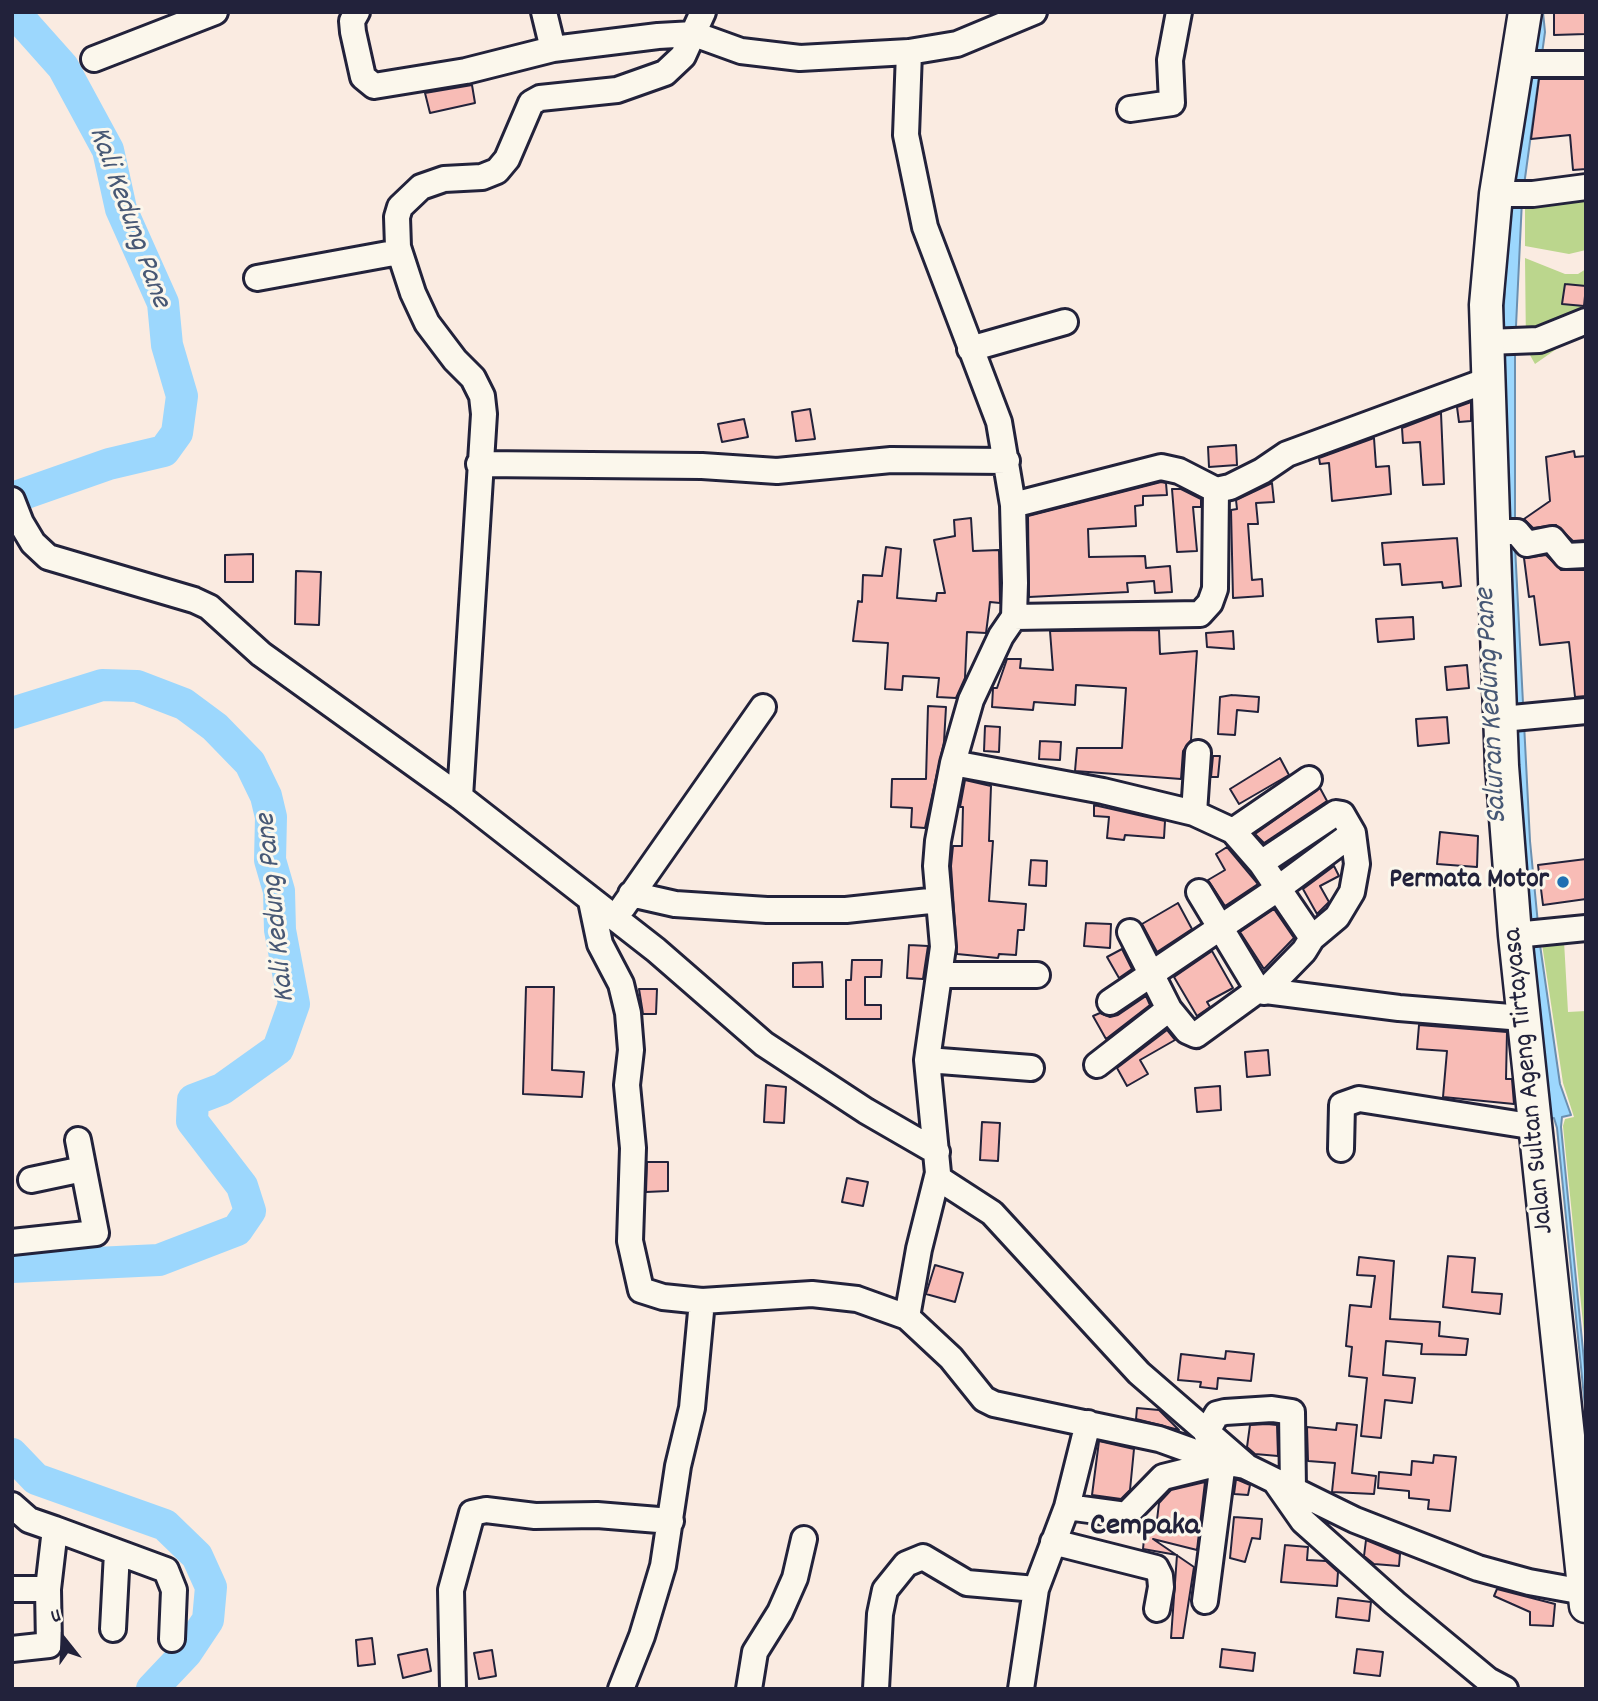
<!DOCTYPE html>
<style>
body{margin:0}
#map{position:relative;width:1598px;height:1701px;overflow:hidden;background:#faebe1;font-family:Dekko,sans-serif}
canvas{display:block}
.frame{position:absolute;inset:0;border:14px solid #22223b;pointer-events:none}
.north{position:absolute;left:28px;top:1603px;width:70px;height:70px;-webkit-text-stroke:5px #fbf7ec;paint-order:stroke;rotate:342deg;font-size:19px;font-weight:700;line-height:28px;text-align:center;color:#22223b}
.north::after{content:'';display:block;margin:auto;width:24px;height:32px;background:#22223b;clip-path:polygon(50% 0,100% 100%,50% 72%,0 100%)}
</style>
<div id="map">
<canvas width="1598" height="1701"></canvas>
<div class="frame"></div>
<div class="north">U</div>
</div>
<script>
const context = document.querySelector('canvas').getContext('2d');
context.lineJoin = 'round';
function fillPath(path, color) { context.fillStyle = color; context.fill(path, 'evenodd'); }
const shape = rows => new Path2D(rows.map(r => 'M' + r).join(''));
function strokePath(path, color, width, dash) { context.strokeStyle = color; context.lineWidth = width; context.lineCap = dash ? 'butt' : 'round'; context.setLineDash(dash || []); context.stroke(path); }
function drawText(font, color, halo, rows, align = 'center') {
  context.font = font + ' Dekko,sans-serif'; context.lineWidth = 6; context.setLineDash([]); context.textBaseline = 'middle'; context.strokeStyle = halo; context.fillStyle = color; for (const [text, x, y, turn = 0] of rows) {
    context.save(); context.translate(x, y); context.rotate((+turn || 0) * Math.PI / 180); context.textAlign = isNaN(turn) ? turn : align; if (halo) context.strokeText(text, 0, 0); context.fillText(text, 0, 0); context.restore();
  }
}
fillPath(shape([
 [1586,192,1586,250,1569,254,1525,246,1525,200],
 [1525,258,1565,274,1578,274,1586,269,1586,335,1565,343,1535,364,1526,348],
 [1564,941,1568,1012,1586,1011,1586,1353,1563,1126,1565,1119,1574,1117,1563,1083,1542,944]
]), '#bbd68d');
const water = shape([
 [1540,12,1543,12,1545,32,1522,200,1515,347,1515,546,1530,841,1540,945,1560,1084,1571,1115,1562,1117,1561,1127,1586,1381,1586,1417,1557,1128,1554,1118,1546,1119,1548,1087,1527,946,1517,842,1502,347,1509,199,1540,12]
]);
fillPath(water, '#9cd7fd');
strokePath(water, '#6b8faf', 2);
strokePath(shape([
 [12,498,109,464,164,451,177,433,182,396,167,345,163,303,121,209,108,150,63,67,14,12],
 [12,713,102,685,137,686,184,704,215,727,250,763,266,796,271,817,270,860,279,891,280,930,294,1004,278,1049,222,1089,193,1100,192,1121,242,1186,250,1211,237,1230,159,1260,12,1267],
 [12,1454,36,1479,165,1525,197,1556,211,1587,208,1620,186,1653,152,1689]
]), '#9cd7fd', 32);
const building = shape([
 [1554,12,1586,12,1586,34,1554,35,1554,12],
 [1539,79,1586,79,1586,169,1573,170,1570,135,1531,139,1539,79],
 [472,85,475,103,430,113,425,93,472,85],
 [1565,284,1586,286,1584,306,1562,304,1565,284],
 [1471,402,1471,421,1459,422,1457,407,1471,402],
 [810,409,815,439,796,441,792,412,810,409],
 [1441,413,1444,484,1423,485,1420,442,1403,443,1402,428,1441,413],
 [744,419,748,437,722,442,718,424,744,419],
 [1374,438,1376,467,1389,466,1391,494,1332,501,1329,463,1320,464,1319,458,1374,438],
 [1236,445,1237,465,1209,467,1208,447,1236,445],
 [1574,451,1575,457,1586,456,1586,540,1573,541,1556,525,1533,528,1524,519,1550,501,1546,457,1574,451],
 [1161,482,1166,483,1167,495,1143,496,1143,505,1135,506,1136,526,1088,529,1089,557,1145,556,1146,568,1170,566,1172,592,1155,593,1154,581,1127,583,1128,592,1029,597,1028,516,1161,482],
 [1272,483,1274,502,1256,503,1258,524,1248,524,1252,580,1262,579,1263,596,1233,598,1231,510,1237,509,1236,500,1272,483],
 [1172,489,1181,489,1201,499,1201,507,1193,507,1197,551,1177,552,1172,489],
 [971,518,973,551,999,550,1000,603,990,602,986,633,967,632,965,678,956,698,937,697,939,678,903,676,902,690,885,689,888,643,853,641,858,601,862,602,863,575,882,576,886,547,901,549,897,598,936,601,937,593,945,593,934,540,955,536,954,520,971,518],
 [1457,538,1461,586,1443,588,1442,582,1402,585,1400,564,1384,565,1382,543,1457,538],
 [253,554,253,582,225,582,225,555,253,554],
 [1546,555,1561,570,1586,570,1586,696,1575,697,1569,642,1540,645,1534,596,1529,597,1524,558,1546,555],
 [296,571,321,572,319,625,295,624,296,571],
 [1413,617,1414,639,1378,642,1376,619,1413,617],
 [1159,630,1160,654,1197,651,1191,740,1183,751,1181,779,1075,771,1077,748,1122,748,1126,688,1076,685,1075,705,1034,702,1033,710,992,707,993,688,997,688,1007,659,1021,659,1020,668,1053,670,1050,631,1159,630],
 [1233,631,1234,649,1207,647,1206,633,1233,631],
 [1467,665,1469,688,1447,690,1445,667,1467,665],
 [1232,695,1259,697,1258,712,1237,710,1235,735,1218,734,1220,697,1232,695],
 [928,706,946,707,944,742,925,828,911,827,912,808,891,807,892,779,926,779,928,706],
 [1447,717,1449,743,1418,746,1416,719,1447,717],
 [985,726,1000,727,999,752,984,751,985,726],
 [1040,741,1061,742,1060,760,1039,759,1040,741],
 [1213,756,1220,756,1218,777,1211,777,1213,756],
 [1280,758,1289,775,1239,804,1230,789,1280,758],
 [965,780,991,786,989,841,993,841,989,901,1026,904,1024,930,1018,930,1016,955,999,954,998,958,957,954,951,866,953,846,962,846,963,807,960,807,965,780],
 [1320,788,1327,801,1264,843,1255,834,1320,788],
 [1094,805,1165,821,1164,838,1125,835,1124,840,1107,838,1109,817,1094,816,1094,805],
 [1440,832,1478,836,1477,867,1437,864,1440,832],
 [1227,847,1258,884,1225,906,1208,880,1225,870,1216,854,1227,847],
 [1586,859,1586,899,1543,905,1538,865,1586,859],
 [1031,860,1047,861,1046,886,1029,885,1031,860],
 [1334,866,1339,876,1320,886,1329,902,1317,914,1303,889,1334,866],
 [1178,903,1192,929,1157,952,1142,924,1178,903],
 [1274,909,1294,938,1264,969,1240,932,1274,909],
 [1086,923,1111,924,1110,948,1084,946,1086,923],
 [909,945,928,946,923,979,907,978,909,945],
 [1122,949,1132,969,1119,978,1107,957,1122,949],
 [1212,951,1233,988,1207,1002,1210,1007,1197,1016,1174,977,1212,951],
 [852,960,882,960,881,977,865,977,865,1005,881,1005,881,1019,846,1019,846,980,851,980,852,960],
 [822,962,823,987,793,987,793,963,822,962],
 [526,987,554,987,552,1070,584,1072,582,1097,523,1094,526,987],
 [639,989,657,989,656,1014,643,1014,639,989],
 [1146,996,1150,1005,1106,1039,1093,1016,1100,1013,1110,1017,1118,1015,1146,996],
 [1419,1025,1507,1032,1506,1079,1512,1079,1514,1104,1443,1097,1447,1051,1417,1049,1419,1025],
 [1167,1030,1175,1040,1140,1060,1148,1074,1127,1086,1117,1068,1167,1030],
 [1268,1050,1270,1075,1247,1077,1245,1052,1268,1050],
 [766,1085,786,1087,784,1123,764,1122,766,1085],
 [1220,1086,1221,1110,1197,1112,1195,1088,1220,1086],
 [982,1122,1000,1123,998,1161,980,1160,982,1122],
 [647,1162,668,1162,668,1191,646,1192,647,1162],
 [847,1178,868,1182,863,1206,842,1202,847,1178],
 [1448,1256,1475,1258,1472,1292,1502,1294,1500,1314,1443,1307,1448,1256],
 [1359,1257,1394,1261,1390,1319,1440,1322,1439,1336,1468,1339,1466,1355,1421,1354,1422,1344,1386,1341,1383,1375,1415,1378,1412,1403,1385,1400,1381,1438,1361,1436,1367,1378,1349,1376,1352,1347,1346,1346,1350,1305,1371,1307,1375,1276,1357,1275,1359,1257],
 [935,1265,963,1273,955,1302,926,1294,935,1265],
 [1226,1351,1254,1354,1251,1381,1218,1378,1217,1389,1200,1387,1201,1382,1178,1380,1181,1354,1225,1359,1226,1351],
 [1137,1408,1159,1410,1179,1430,1136,1419,1137,1408],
 [1337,1423,1357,1425,1352,1473,1376,1476,1374,1494,1332,1492,1335,1463,1308,1461,1307,1427,1336,1430,1337,1423],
 [1267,1424,1277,1425,1278,1456,1255,1454,1247,1447,1250,1425,1267,1424],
 [1099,1441,1134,1449,1130,1490,1121,1499,1092,1495,1099,1441],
 [1434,1455,1456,1457,1450,1511,1428,1509,1429,1500,1409,1498,1409,1491,1378,1488,1379,1472,1411,1475,1412,1461,1433,1463,1434,1455],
 [1236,1479,1250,1485,1248,1495,1234,1494,1236,1479],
 [1205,1482,1197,1550,1153,1539,1194,1567,1183,1638,1171,1638,1177,1555,1143,1549,1146,1519,1157,1520,1159,1503,1171,1490,1205,1482],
 [1234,1517,1262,1519,1260,1539,1252,1538,1245,1562,1230,1558,1234,1517],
 [1366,1540,1400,1554,1399,1566,1374,1564,1364,1556,1366,1540],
 [1285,1545,1308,1547,1307,1560,1326,1561,1338,1572,1337,1586,1281,1582,1285,1545],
 [1497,1589,1555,1604,1553,1626,1530,1625,1530,1612,1494,1596,1497,1589],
 [1338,1598,1371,1602,1369,1621,1336,1617,1338,1598],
 [372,1638,375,1664,358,1666,356,1640,372,1638],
 [427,1649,431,1671,403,1678,398,1655,427,1649],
 [1222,1649,1255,1653,1253,1671,1220,1667,1222,1649],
 [1357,1649,1383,1652,1380,1676,1354,1673,1357,1649],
 [492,1650,496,1676,479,1679,474,1653,492,1650]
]);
fillPath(building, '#f8bcb6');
strokePath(building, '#22223b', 2);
const minor = shape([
 [357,12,352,21,353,32,363,77,374,86,466,71,553,49,658,36,694,34,741,51,800,58,909,52,957,44,1034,12],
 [544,12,553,49],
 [94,59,215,12],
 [1517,64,1586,64],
 [1130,109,1172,103,1170,60,1179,12],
 [1496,194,1533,194,1586,187],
 [257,278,399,252],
 [1487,342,1539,340,1586,321],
 [970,349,1065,322],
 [479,464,702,466,777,471,891,460,1007,461],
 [12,500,21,523,33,543,48,557,194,600,209,607,261,654,460,797,656,950,764,1044,866,1111,937,1152],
 [1013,505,1161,467,1179,471,1216,490,1230,487,1262,471,1287,454,1488,380],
 [1494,532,1517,532,1527,544,1552,539,1566,556,1586,555],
 [1014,617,1200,614,1210,603,1215,589,1216,490],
 [1502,719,1586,711],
 [953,763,1103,791,1194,813,1233,831],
 [1309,779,1233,831,1261,863,1312,938],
 [460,797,484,414,482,396,473,378,455,360,427,323,413,293,398,247,397,217,400,207,421,187,444,179,482,177,497,171,507,159,531,103,540,98,617,90,665,73,683,56,703,12],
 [1194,813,1198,753],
 [1261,863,1336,813,1342,814,1353,833,1357,864,1352,892,1337,917,1312,938,1304,951,1264,992],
 [1199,892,1258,990,1399,1008,1523,1018],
 [631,894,675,904,767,910,846,910,939,900],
 [591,901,600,944,621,984,628,1013,631,1050,627,1085,633,1148,630,1241,641,1290,663,1297,702,1301,812,1294,857,1299,907,1317,919,1249,938,1173,927,1060,943,947,936,866,938,841,953,763,971,700,1001,636,1014,617,1015,583,1013,505,999,422,925,227,906,135,909,52],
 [623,907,763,707],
 [1515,935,1586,928],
 [941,975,1037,975],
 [1110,1002,1276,890,1353,833],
 [1169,1009,1187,1031,1196,1035,1258,990],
 [927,1060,1031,1068],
 [1097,1065,1169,1009,1130,932],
 [1341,1149,1342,1105,1359,1099,1536,1127],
 [938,1178,992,1213,1139,1373,1245,1465],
 [31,1180,83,1169],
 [12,1242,96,1233,78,1140],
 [907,1317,951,1358,984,1399,994,1404,1159,1439,1223,1462,1245,1466,1355,1520,1478,1568,1529,1582,1584,1592],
 [1206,1433,1217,1414,1225,1412,1272,1409,1292,1412,1293,1489],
 [1275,1481,1303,1521,1395,1603,1488,1680,1505,1689],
 [12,1505,29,1520,55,1529],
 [1067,1507,1126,1515,1163,1477,1223,1462,1205,1601],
 [1053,1542,1156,1568,1160,1576,1161,1587,1157,1609],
 [12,1589,48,1589,49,1645,12,1649],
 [48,1589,55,1529,166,1570,174,1590,172,1639],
 [113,1629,117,1552],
 [453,1689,451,1590,472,1513,486,1510,535,1516,597,1515,671,1521],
 [621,1689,642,1636,663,1566,678,1466,692,1408,702,1301],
 [749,1689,755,1652,780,1612,795,1578,804,1539],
 [876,1689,880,1614,885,1590,906,1564,923,1557,967,1583,1036,1589],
 [1021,1689,1036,1589,1067,1507,1088,1423]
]);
const major = shape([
 [1525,12,1496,194,1486,305,1495,579,1502,766,1515,935,1586,1606]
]);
strokePath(minor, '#22223b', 30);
strokePath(major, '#22223b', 37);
strokePath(minor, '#fbf7ec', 24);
strokePath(major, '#fbf7ec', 32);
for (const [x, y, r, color] of [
 [1563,882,7,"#1f6fb2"]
]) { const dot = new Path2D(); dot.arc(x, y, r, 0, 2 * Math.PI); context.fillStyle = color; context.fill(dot); strokePath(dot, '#fbf7ec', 2.5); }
drawText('bold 28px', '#22223b', '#fbf7ec', [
 ["Permata Motor",1549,882]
], 'right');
drawText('28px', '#22223b', '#fbf7ec', [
 ["Jalan Sultan Ageng Tirtayasa",1531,1081,-96]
]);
drawText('italic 30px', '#475875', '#fbf7ec', [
 ["Kali Kedung Pane",127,218,70],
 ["Saluran Kedung Pane",1494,706,-93],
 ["Kali Kedung Pane",278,908,-96]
]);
drawText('bold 32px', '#22223b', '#fbf7ec', [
 ["Cempaka",1145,1529]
]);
</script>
